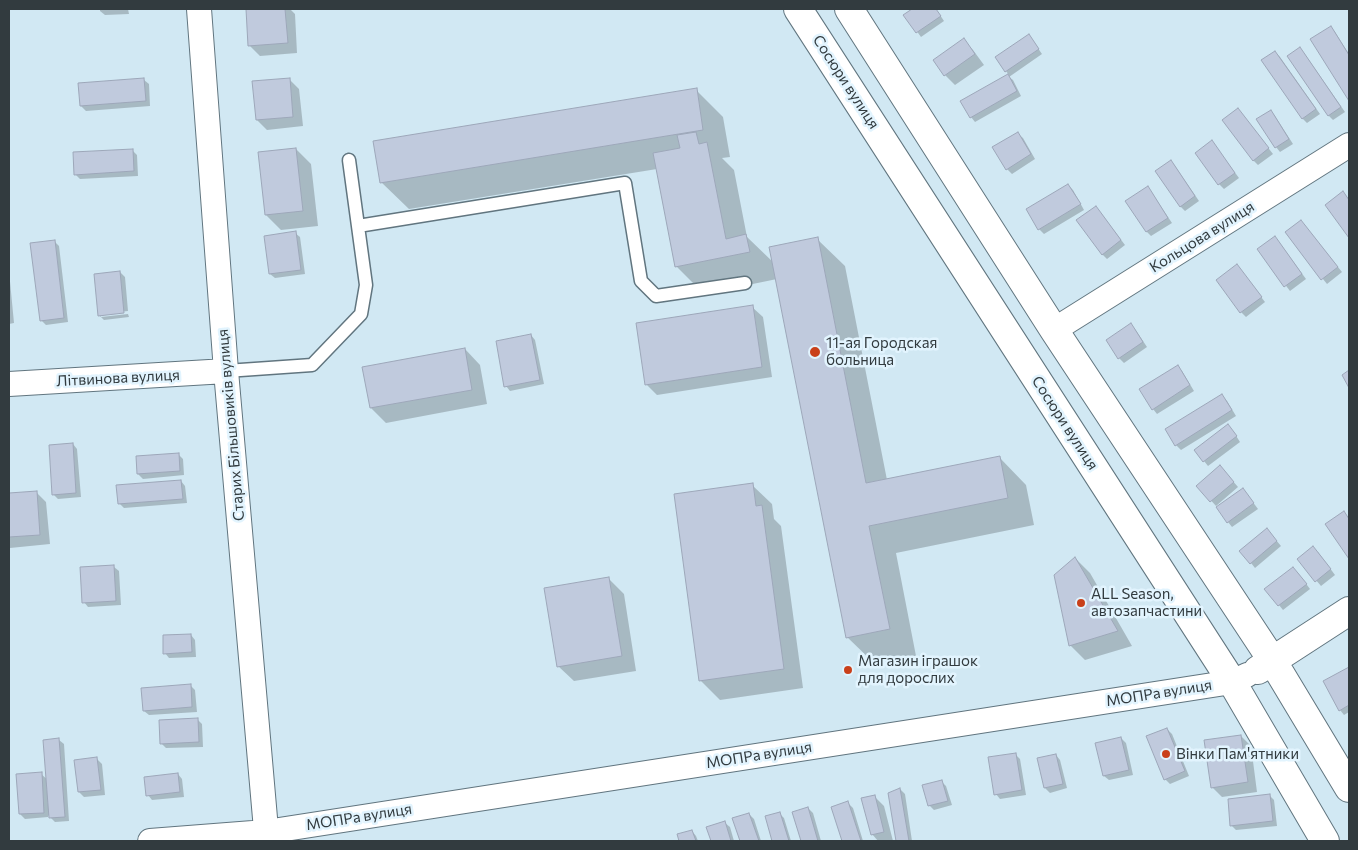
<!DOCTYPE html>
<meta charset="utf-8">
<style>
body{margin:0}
#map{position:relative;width:1358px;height:850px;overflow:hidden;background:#d1e8f3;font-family:Commissioner,sans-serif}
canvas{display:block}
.frame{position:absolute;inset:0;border:10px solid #323b3f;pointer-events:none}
</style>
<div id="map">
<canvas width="1358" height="850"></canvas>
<div class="frame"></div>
</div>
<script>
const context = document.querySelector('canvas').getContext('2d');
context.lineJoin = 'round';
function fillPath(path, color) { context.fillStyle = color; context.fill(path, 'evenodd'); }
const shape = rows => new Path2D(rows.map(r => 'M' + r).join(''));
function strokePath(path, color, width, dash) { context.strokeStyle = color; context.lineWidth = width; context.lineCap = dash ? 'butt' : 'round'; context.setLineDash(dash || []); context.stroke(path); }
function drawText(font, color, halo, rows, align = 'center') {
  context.font = font + ' Commissioner,sans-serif'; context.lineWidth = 5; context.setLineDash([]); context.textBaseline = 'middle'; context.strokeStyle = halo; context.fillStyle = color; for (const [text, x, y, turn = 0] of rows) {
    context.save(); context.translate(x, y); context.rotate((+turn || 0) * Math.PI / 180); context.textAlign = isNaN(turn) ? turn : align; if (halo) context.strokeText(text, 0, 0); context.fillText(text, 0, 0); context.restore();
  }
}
fillPath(shape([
 [100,9,128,9,129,14,105,15,100,11],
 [247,9,290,9,295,14,297,53,260,56,250,46],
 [914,9,936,9,944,21,921,37,905,15],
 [1331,27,1335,32,1349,54,1349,99,1312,39],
 [963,40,973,50,984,65,955,85,945,75],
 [1033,41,1042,54,1009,77,1013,80,1021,96,975,122,971,117,962,102,1009,75,1006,71],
 [1275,52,1280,57,1320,114,1307,123,1302,118],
 [1304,53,1345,112,1333,120,1329,116,1288,56],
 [289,79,299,89,303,126,267,130,257,120],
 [144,80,149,84,150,106,86,111,81,106,80,85],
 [696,90,723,117,730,157,722,158,734,170,747,237,774,263,817,239,845,266,887,480,999,457,1026,485,1034,525,896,553,916,656,875,664,847,637,777,279,704,294,676,266,657,169,409,209,381,182],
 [1238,109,1273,154,1258,165,1253,160],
 [1271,111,1275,116,1293,144,1280,152,1276,147],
 [1018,134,1023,138,1035,159,1012,174,1007,169],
 [1216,147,1239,178,1224,189,1219,184],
 [296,149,311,164,318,226,281,230,266,215],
 [132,150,137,155,138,176,80,179,75,174],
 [1171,161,1175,166,1199,201,1185,211,1180,206],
 [1068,185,1073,190,1084,210,1044,234,1039,229],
 [1148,188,1152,193,1172,223,1151,236,1147,232],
 [1100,212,1125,245,1107,259,1102,254],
 [1301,221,1342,272,1327,284,1286,233],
 [295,233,300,237,305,274,275,278,270,274],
 [55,242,59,246,68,322,46,325,41,320],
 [1279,242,1306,279,1290,291,1258,249],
 [1237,266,1265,302,1246,317,1241,312],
 [9,271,14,323,9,324],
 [120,272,125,277,128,311,101,314,101,317,128,314,129,317,104,320,99,315],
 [752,307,763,317,772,377,657,395,647,385],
 [1131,325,1135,329,1147,347,1124,363,1119,358],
 [531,335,535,340,544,384,510,391,506,386],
 [465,349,480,365,487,404,386,423,371,408],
 [1178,367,1182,371,1194,391,1157,414,1153,409],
 [1222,396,1227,401,1236,416,1181,450,1176,445],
 [1233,431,1240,442,1208,466,1204,461],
 [73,444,77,449,81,497,58,499,53,494],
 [178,454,183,459,184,475,143,479,138,474],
 [1225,472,1238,487,1216,506,1198,486],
 [181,481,185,486,187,503,124,508,119,503],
 [752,485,772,504,774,519,781,526,803,688,720,700,700,680],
 [1243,489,1258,509,1232,527,1228,522],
 [36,492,46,502,50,544,10,548,9,546,9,494],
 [1271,534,1281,546,1255,568,1251,563],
 [1318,552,1335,575,1321,586,1298,559],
 [1075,558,1090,573,1132,646,1085,660,1070,645],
 [114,567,119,571,121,605,88,607,84,602],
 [1298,573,1310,589,1283,610,1266,589],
 [609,579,624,594,636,671,574,681,558,666],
 [191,635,195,640,196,657,169,658,165,653],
 [1349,668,1349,712,1344,715,1340,710,1325,681],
 [190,685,195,690,197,712,149,715,144,711],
 [197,719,202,724,203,747,166,748,161,743],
 [1167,729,1172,734,1189,776,1170,784,1165,779],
 [1241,736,1251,746,1257,792,1222,797,1212,787],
 [1121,738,1126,743,1133,775,1109,780,1104,776],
 [59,740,64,744,69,821,55,822,48,815,48,817,25,819,20,814,41,774,48,780],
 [1015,754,1020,759,1026,795,1000,799,996,794],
 [1056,755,1060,760,1067,788,1050,793,1045,788],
 [97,759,102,764,105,795,84,797,79,792],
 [178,774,182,779,184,797,152,800,148,795],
 [941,781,946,786,952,805,934,810,929,805],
 [900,789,905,794,912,841,897,841,889,794],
 [874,796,884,806,893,841,878,841,872,834],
 [1270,796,1274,800,1277,826,1236,830,1231,825],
 [848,803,853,808,863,841,843,841,833,807],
 [808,808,813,813,821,841,802,841,794,813],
 [779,813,784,818,791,841,774,841,766,817],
 [749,814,754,819,761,841,741,841,734,819],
 [725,823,730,827,734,841,712,841,708,828],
 [692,831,696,836,698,841,680,841,679,835]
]), '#0003');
const building = shape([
 [246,9,285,9,288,43,248,46,246,9],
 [912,9,936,9,941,16,916,33,903,15,912,9],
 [1331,26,1349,55,1349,101,1310,39,1331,26],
 [1029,34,1039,49,1005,72,995,57,1029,34],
 [964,38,975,54,944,76,933,60,964,38],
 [1300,47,1341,107,1328,116,1287,56,1300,47],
 [1275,51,1316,109,1302,119,1261,60,1275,51],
 [1008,74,1017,91,970,118,960,101,1008,74],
 [144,78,146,101,80,106,78,83,144,78],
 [290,78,293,117,256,120,252,81,290,78],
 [697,88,703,130,380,183,373,141,697,88],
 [1238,108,1269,148,1253,161,1222,120,1238,108],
 [1271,110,1289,139,1275,148,1256,119,1271,110],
 [696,132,699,144,707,142,726,239,746,234,750,252,675,267,653,153,680,148,677,135,696,132],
 [1018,132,1031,154,1006,170,992,147,1018,132],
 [1212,140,1235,173,1218,185,1195,153,1212,140],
 [296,148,303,211,265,215,258,152,296,148],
 [133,149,134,171,74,175,73,152,133,149],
 [1171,160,1195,196,1180,207,1155,171,1171,160],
 [1068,184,1081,204,1038,230,1026,209,1068,184],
 [1148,186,1168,218,1146,232,1125,201,1148,186],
 [1343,191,1349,200,1349,238,1325,205,1343,191],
 [1096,206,1121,240,1102,255,1076,220,1096,206],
 [1301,220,1338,267,1321,280,1285,232,1301,220],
 [296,231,301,270,269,274,264,236,296,231],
 [1275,236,1302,274,1284,287,1257,249,1275,236],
 [818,237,866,483,1000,456,1008,498,869,526,890,629,846,638,769,247,818,237],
 [55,240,64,318,40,321,30,243,55,240],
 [1237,264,1262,297,1240,313,1216,280,1237,264],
 [120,271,124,313,98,316,94,274,120,271],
 [753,305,762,367,645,385,636,323,753,305],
 [1131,323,1143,342,1118,359,1106,340,1131,323],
 [531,334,540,380,504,387,496,341,531,334],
 [465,348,472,390,370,408,362,367,465,348],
 [1178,365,1190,385,1152,410,1139,389,1178,365],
 [1349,370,1349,388,1342,375,1349,370],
 [1222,394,1232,410,1175,446,1165,429,1222,394],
 [1228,424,1237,436,1203,462,1194,450,1228,424],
 [73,443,76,493,52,495,49,445,73,443],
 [179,453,180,471,137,474,136,456,179,453],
 [1220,465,1234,482,1210,502,1196,486,1220,465],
 [181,480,183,499,118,504,116,485,181,480],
 [753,483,756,506,762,505,784,669,699,681,674,494,753,483],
 [1243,488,1254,503,1227,523,1216,507,1243,488],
 [37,491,40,535,9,537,9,493,37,491],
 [1344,511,1349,519,1349,559,1325,524,1344,511],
 [1267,528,1277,541,1250,564,1239,551,1267,528],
 [1313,546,1331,569,1315,582,1297,559,1313,546],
 [1075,557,1118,631,1069,646,1054,575,1075,557],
 [114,565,116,601,82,603,80,567,114,565],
 [1293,567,1307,584,1278,606,1264,589,1293,567],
 [609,577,622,656,557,667,544,588,609,577],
 [191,634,192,652,163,654,163,635,191,634],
 [1349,667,1349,705,1339,711,1323,681,1349,667],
 [191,684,192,707,143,711,141,688,191,684],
 [198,718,199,742,160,744,159,720,198,718],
 [1167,728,1185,771,1164,780,1146,736,1167,728],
 [1241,735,1248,782,1211,788,1204,740,1241,735],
 [1121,737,1129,770,1103,776,1095,743,1121,737],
 [59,738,65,817,49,818,43,740,59,738],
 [1016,753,1022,790,994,795,988,757,1016,753],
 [1056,754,1063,784,1044,788,1037,758,1056,754],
 [97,757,101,790,78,792,74,760,97,757],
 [42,772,44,813,19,814,16,774,42,772],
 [178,773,180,792,146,796,144,777,178,773],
 [942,780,948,801,928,806,922,785,942,780],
 [900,788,909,841,896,841,888,793,900,788],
 [1270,794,1273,821,1230,826,1228,799,1270,794],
 [875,795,884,832,871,835,861,798,875,795],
 [848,801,861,841,842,841,831,807,848,801],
 [808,807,818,841,801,841,792,812,808,807],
 [780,812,789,841,772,841,765,816,780,812],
 [749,813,759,841,740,841,732,818,749,813],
 [725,821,731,841,711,841,706,827,725,821],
 [692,830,696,841,679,841,677,834,692,830]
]);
fillPath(building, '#c0cadd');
strokePath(building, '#9da7b9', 1);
const service = shape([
 [358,226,625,183,641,281,656,296,745,283],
 [226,371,312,365,361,314,366,285,349,160]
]);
const minor = shape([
 [199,9,226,371,267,841],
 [1054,330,1349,145],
 [9,384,226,371],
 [150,841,266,832,1232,682,1247,675]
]);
const tertiary = shape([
 [798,9,1232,682,1325,841],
 [849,9,1054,330,1272,660,1349,788],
 [1258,670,1349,611]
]);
strokePath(service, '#61757f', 15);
strokePath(minor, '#61757f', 26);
strokePath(tertiary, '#61757f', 30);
strokePath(service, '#fff', 12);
strokePath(minor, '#fff', 24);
strokePath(tertiary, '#fff', 28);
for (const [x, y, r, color] of [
 [815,352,6,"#c9401a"],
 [1081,603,5,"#c9401a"],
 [848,670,5,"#c9401a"],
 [1166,754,5,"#c9401a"]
]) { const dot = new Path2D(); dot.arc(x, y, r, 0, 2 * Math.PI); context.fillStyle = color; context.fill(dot); strokePath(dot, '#e2f4fe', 2); }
drawText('15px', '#323b3f', '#e2f4fe', [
 ["Сосюри вулиця",846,82,57],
 ["Кольцова вулиця",1202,237,-32],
 ["Літвинова вулиця",118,378,-3],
 ["Сосюри вулиця",1065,423,57],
 ["Старих Більшовиків вулиця",231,425,-95],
 ["МОПРа вулиця",1159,693,-9],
 ["МОПРа вулиця",759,755,-9],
 ["МОПРа вулиця",359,817,-9]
]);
drawText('15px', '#323b3f', '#e2f4fe', [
 ["11-ая Городская",826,343],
 ["больница",826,360],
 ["ALL Season,",1091,594],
 ["автозапчастини",1091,611],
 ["Магазин іграшок",858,661],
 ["для дорослих",858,678],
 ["Вінки Пам'ятники",1176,754]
], 'left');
</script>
